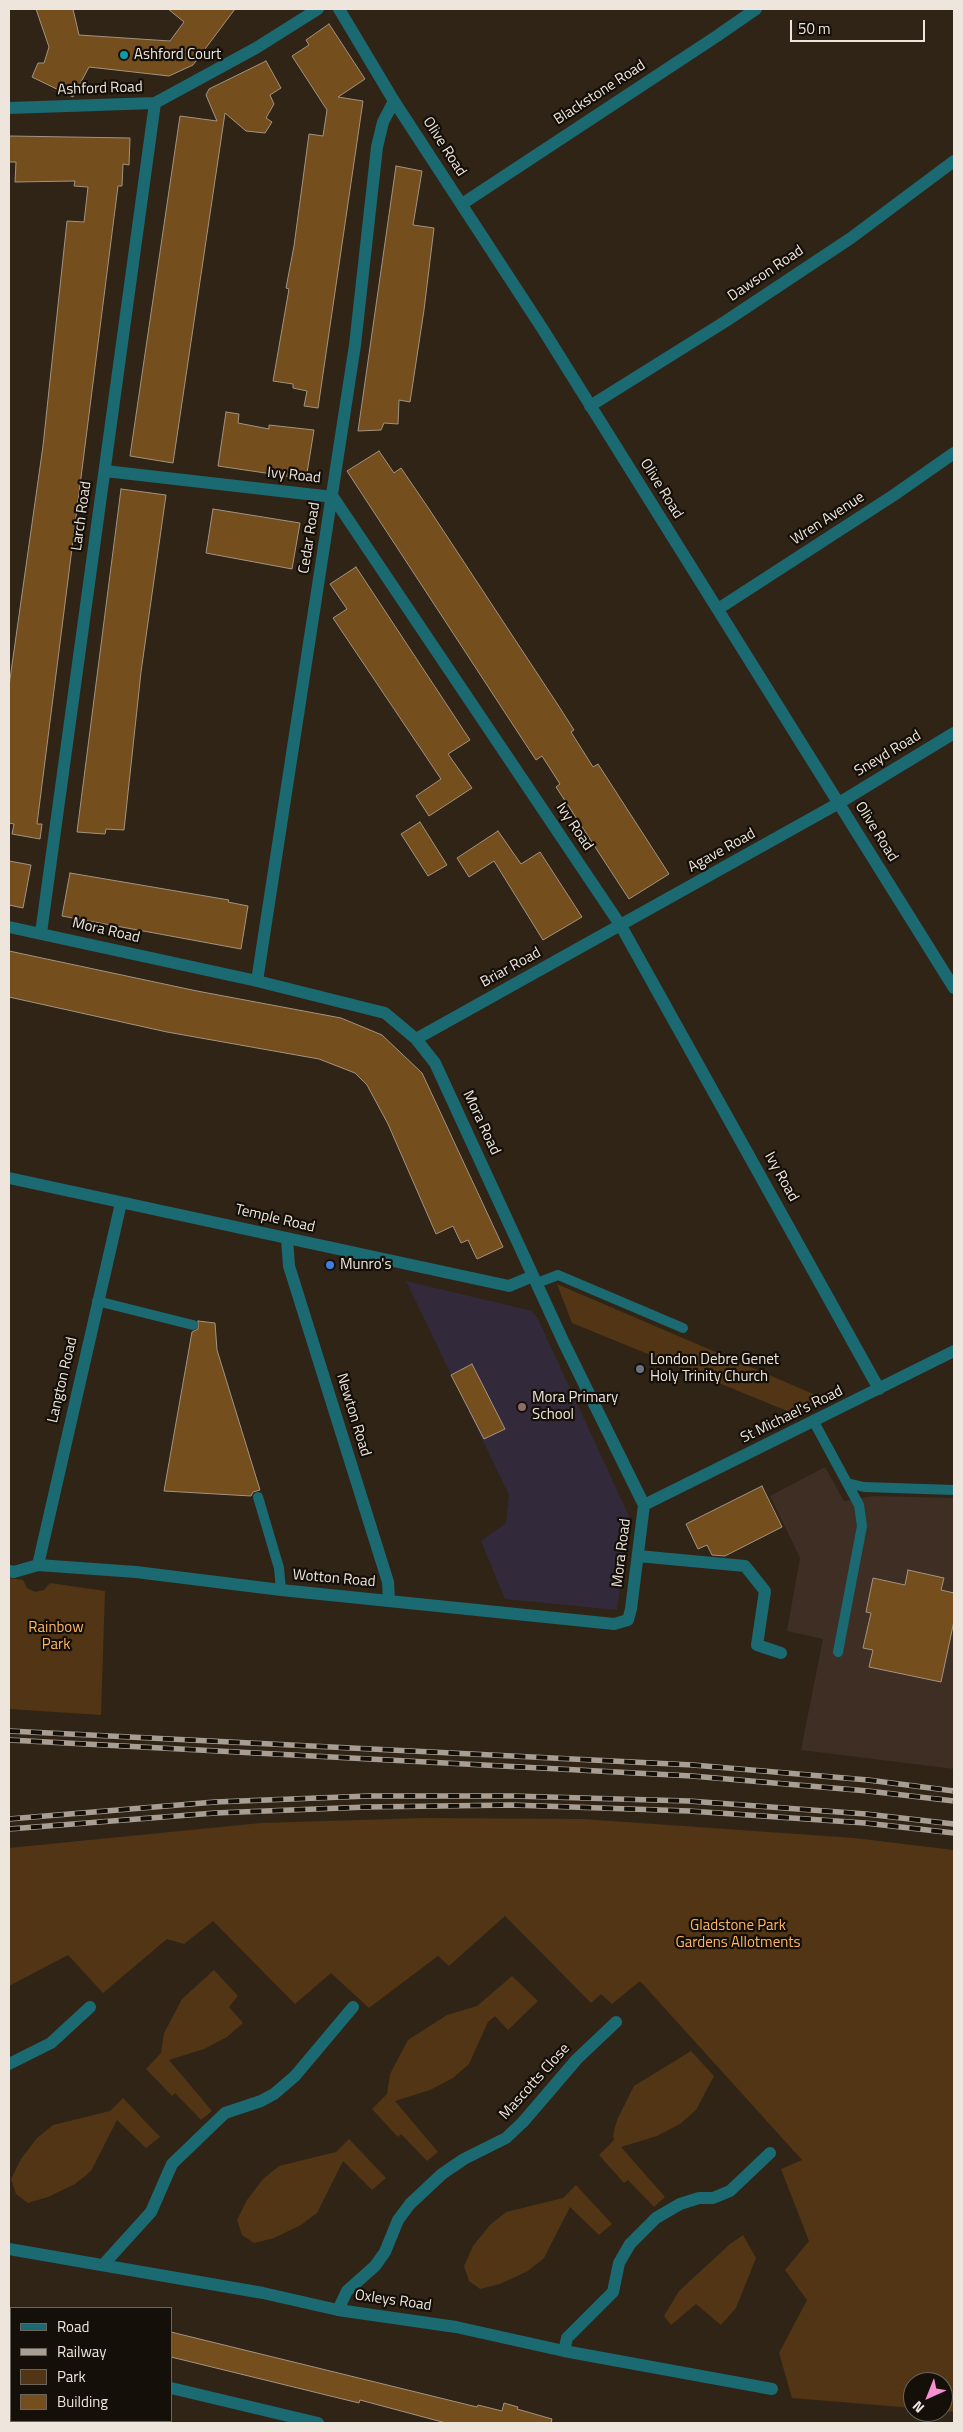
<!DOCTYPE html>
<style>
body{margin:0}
#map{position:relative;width:963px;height:2432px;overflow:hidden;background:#302416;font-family:"Titillium Web",sans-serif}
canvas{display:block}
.frame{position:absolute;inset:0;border:10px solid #eee5dc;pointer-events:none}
.legend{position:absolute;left:10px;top:2307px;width:162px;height:115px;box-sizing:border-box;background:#140f09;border:1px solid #6b655d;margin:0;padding:6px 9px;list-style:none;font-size:15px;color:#eee5dc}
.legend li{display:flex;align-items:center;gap:10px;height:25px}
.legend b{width:25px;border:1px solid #6b655d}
.north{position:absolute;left:903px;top:2372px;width:50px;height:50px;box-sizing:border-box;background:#140f09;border:1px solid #6b655d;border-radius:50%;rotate:224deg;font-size:14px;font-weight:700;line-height:20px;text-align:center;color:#eee5dc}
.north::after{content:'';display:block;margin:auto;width:18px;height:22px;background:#f690d0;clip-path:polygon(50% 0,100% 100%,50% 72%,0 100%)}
.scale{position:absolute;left:790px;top:20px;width:135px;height:22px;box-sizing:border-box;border:2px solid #eee5dc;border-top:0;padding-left:6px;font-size:15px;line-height:18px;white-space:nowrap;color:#eee5dc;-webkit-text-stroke:4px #140f09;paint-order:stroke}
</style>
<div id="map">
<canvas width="963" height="2432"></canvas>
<div class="frame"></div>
<ul class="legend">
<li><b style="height:6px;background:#1b6971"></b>Road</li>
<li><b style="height:6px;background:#a89e93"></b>Railway</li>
<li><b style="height:14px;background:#513514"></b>Park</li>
<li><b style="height:14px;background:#754e1e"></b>Building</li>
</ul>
<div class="north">N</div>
<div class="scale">50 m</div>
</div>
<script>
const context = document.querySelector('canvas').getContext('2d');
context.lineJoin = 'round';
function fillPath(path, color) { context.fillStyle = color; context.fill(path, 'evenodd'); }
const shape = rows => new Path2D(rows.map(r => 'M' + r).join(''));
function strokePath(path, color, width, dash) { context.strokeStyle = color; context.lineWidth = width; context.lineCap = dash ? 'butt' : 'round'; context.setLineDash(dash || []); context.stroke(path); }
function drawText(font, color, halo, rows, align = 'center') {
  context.font = font + ' "Titillium Web",sans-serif'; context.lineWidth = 4.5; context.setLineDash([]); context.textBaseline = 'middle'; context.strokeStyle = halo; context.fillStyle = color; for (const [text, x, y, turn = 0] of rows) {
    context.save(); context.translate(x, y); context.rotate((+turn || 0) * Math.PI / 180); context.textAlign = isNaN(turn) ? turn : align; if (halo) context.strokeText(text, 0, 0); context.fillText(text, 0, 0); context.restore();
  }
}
fillPath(shape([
 [825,1467,844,1501,874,1496,954,1498,954,1769,801,1750,823,1639,787,1631,800,1558,770,1496]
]), '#3e2e24');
fillPath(shape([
 [406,1281,532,1311,538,1319,629,1516,617,1610,505,1599,481,1541,506,1523,509,1495]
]), '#322a3a');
fillPath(shape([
 [557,1284,825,1399,797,1415,572,1323],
 [9,1578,23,1580,27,1588,35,1592,44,1590,50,1583,105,1591,101,1715,9,1709],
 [423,1818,583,1819,854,1838,954,1850,954,2412,943,2411,943,2382,913,2382,913,2408,792,2398,779,2353,807,2300,785,2270,809,2241,781,2169,802,2160,640,1981,612,2004,601,1994,591,2003,505,1916,449,1966,438,1956,369,2008,331,1973,295,2004,213,1921,184,1944,167,1939,103,1993,68,1955,9,1986,9,1848,261,1823],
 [214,1970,238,1996,229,2007,243,2023,227,2037,204,2049,169,2060,212,2111,201,2120,175,2093,172,2096,146,2069,161,2053,164,2033,182,1999],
 [512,1976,538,2001,508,2030,495,2016,488,2022,469,2064,453,2078,430,2090,395,2101,438,2152,427,2161,401,2134,398,2137,372,2109,387,2094,390,2074,408,2040,447,2015,477,2006],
 [691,2051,714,2076,696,2110,680,2124,657,2136,621,2147,665,2197,654,2207,628,2180,624,2183,599,2155,614,2140,613,2135,617,2120,634,2086],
 [123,2098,160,2137,146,2148,117,2120,91,2171,75,2184,48,2197,28,2203,16,2194,11,2179,21,2159,37,2138,53,2125,110,2111],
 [349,2139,386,2178,372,2190,343,2161,317,2213,301,2225,274,2238,254,2243,242,2235,237,2220,247,2200,263,2179,279,2166,336,2152],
 [576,2185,612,2224,599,2235,570,2207,544,2258,528,2271,500,2284,480,2289,469,2281,464,2266,473,2246,490,2225,506,2212,563,2198],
 [743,2235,756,2258,736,2308,721,2325,696,2304,671,2325,664,2316,679,2291,730,2244]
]), '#513514');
const building = shape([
 [36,9,73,9,79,35,170,41,184,22,168,9,235,9,193,65,169,76,89,67,73,97,32,77,38,63,44,63,49,47,36,9],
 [329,24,365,79,338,97,363,101,318,408,304,406,307,391,293,388,293,384,273,381,289,289,286,288,294,246,309,134,323,136,327,110,292,56,309,45,306,40,329,24],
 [266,61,281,88,270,95,274,104,266,118,272,122,265,133,246,131,225,113,173,463,130,456,180,116,217,121,206,95,209,89,266,61],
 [9,136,130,138,129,165,123,164,122,186,118,186,37,824,42,824,40,839,12,834,14,824,9,823,9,686,43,446,67,221,84,222,88,187,74,186,75,181,15,182,16,162,9,162,9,136],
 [396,166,422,171,413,225,434,228,424,310,410,402,399,400,398,424,384,423,381,430,358,431,396,166],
 [226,412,239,414,238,423,269,429,269,425,314,430,306,479,218,466,226,412],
 [379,451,394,473,401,468,429,509,558,705,574,730,571,732,593,767,598,764,669,874,629,899,556,787,560,784,542,756,536,760,347,471,379,451],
 [121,489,166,495,141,672,124,830,106,829,105,834,77,832,121,489],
 [213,509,300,523,292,569,206,553,213,509],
 [356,567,470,740,448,754,472,788,429,816,416,796,441,779,333,618,347,609,330,584,356,567],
 [420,822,447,865,428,876,401,834,420,822],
 [498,831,521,864,540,852,582,917,543,940,494,861,469,877,457,858,498,831],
 [9,861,31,865,23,908,9,905,9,861],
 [70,873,229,900,228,902,248,906,241,949,62,916,70,873],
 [9,951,197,991,341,1018,382,1035,422,1073,503,1247,477,1259,468,1240,461,1243,453,1226,436,1234,388,1124,367,1085,355,1073,319,1059,167,1032,9,997,9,951],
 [198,1321,215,1323,217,1350,260,1490,253,1492,251,1496,164,1491,192,1332,198,1329,198,1321],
 [472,1364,505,1429,484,1439,451,1375,472,1364],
 [762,1486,782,1527,725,1556,712,1555,707,1545,698,1549,686,1524,762,1486],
 [908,1570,944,1578,941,1590,954,1593,954,1621,941,1682,869,1667,873,1650,863,1648,871,1613,866,1612,873,1578,905,1585,908,1570],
 [171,2332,477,2407,478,2405,502,2411,504,2403,518,2407,517,2409,552,2419,551,2423,446,2423,360,2400,359,2403,171,2357,171,2332]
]);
fillPath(building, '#754e1e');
strokePath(building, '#a29382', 1);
strokePath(shape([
 [537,1283,558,1275,683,1328],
 [97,1301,193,1325],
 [814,1422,847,1483,864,1487,954,1490],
 [258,1497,279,1568,281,1590],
 [838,1652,862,1526,859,1505,847,1483]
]), '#1b6971', 10);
strokePath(shape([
 [339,9,394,101,542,328,954,988],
 [9,108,155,103,256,48,318,9],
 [462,204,717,36,756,9],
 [590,406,726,321,851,238,954,161],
 [105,471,333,497,621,926,879,1389],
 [718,609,894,495,954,453],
 [9,927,257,981,385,1013,416,1039,435,1063,564,1343,644,1505,631,1609,628,1620,614,1624,281,1590,136,1572,38,1565,14,1572,9,1571],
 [41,933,155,103],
 [257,981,355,345,377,147,383,122,394,101],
 [416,1039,839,803,954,733],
 [9,1178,509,1286,533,1276],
 [287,1239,289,1266,388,1582,389,1600],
 [644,1505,954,1351],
 [638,1556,745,1566,765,1591,757,1645,781,1653],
 [38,1565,121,1203],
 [9,2064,51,2043,90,2007],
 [9,2249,263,2293,338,2310,456,2327,564,2351,772,2389],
 [103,2265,151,2212,172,2164,225,2113,261,2101,274,2094,295,2076,353,2007],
 [338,2310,347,2291,375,2266,385,2252,398,2220,410,2204,442,2174,464,2159,506,2138,523,2122,577,2059,616,2022],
 [9,2349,11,2350],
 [564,2351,567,2338,613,2292,619,2263,630,2244,656,2218,680,2204,699,2198,713,2198,730,2191,770,2153],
 [171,2388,318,2423]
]), '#1b6971', 12);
const rail = shape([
 [9,1731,693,1765,868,1780,954,1791],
 [9,1740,692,1776,868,1791,954,1801],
 [9,1819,215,1802,369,1796,513,1796,689,1801,866,1814,954,1824],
 [9,1829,215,1813,367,1807,512,1805,689,1811,865,1823,954,1833]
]);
strokePath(rail, '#a89e93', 5.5);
strokePath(rail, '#140f09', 4, [11]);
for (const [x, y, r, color] of [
 [124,55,5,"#0f9aa8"],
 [330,1265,5,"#3f7fe0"],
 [640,1369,5,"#6b7280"],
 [522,1407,5,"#8d6e63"]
]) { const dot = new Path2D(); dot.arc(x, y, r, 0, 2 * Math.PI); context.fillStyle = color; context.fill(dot); strokePath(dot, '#140f09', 2); }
drawText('15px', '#eee5dc', '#140f09', [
 ["Ashford Court",134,55],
 ["Munro's",340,1265],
 ["London Debre Genet",650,1360],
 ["Holy Trinity Church",650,1377],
 ["Mora Primary",532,1398],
 ["School",532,1415]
], 'left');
drawText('15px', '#eee5dc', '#140f09', [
 ["Ashford Road",100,89,-2],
 ["Blackstone Road",600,93,-33],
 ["Olive Road",444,147,57],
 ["Dawson Road",766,274,-34],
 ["Ivy Road",294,476,6],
 ["Olive Road",661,489,58],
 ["Larch Road",82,516,-82],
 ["Wren Avenue",828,519,-33],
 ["Cedar Road",310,538,-81],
 ["Sneyd Road",888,754,-31],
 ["Ivy Road",574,827,56],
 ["Olive Road",876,832,58],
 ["Agave Road",722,851,-29],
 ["Mora Road",106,931,13],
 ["Briar Road",511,968,-29],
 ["Mora Road",481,1123,65],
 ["Ivy Road",781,1177,61],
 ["Temple Road",275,1219,13],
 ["Langton Road",63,1380,-77],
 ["Newton Road",353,1415,73],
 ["St Michael's Road",792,1415,-26],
 ["Mora Road",622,1553,-83],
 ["Wotton Road",334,1579,5],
 ["Mascotts Close",535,2082,-48],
 ["Oxleys Road",393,2301,8]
]);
drawText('15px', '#ffb660', '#140f09', [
 ["Rainbow",56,1628],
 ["Park",56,1645],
 ["Gladstone Park",738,1926],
 ["Gardens Allotments",738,1943]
]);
</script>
